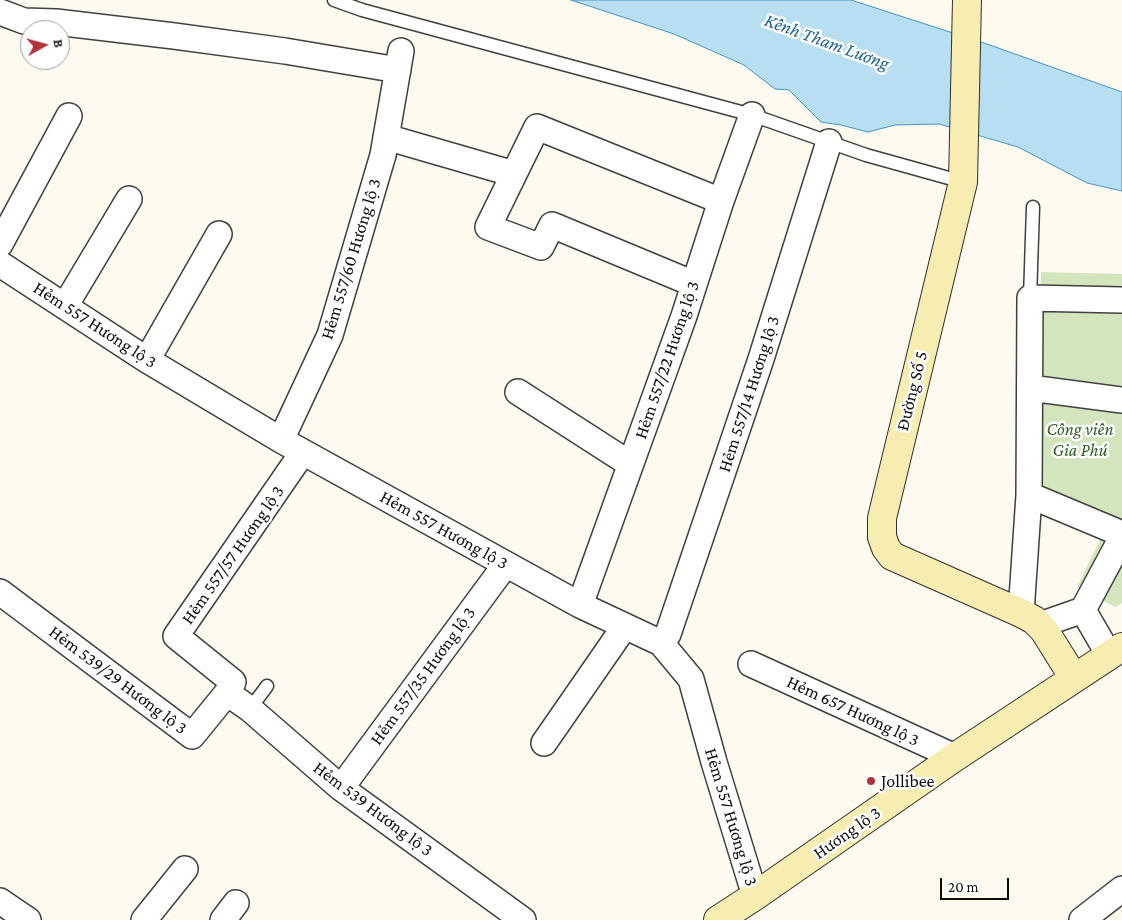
<!DOCTYPE html>
<meta charset="utf-8">
<style>
body{margin:0}
#map{position:relative;width:1122px;height:920px;overflow:hidden;background:#fefaef;font-family:"Crimson Pro",serif}
canvas{display:block}
.north{position:absolute;left:20px;top:20px;width:50px;height:50px;box-sizing:border-box;background:#fff;border:1px solid #9e9e9e;border-radius:50%;rotate:83deg;font-size:14px;font-weight:700;line-height:20px;text-align:center;color:#0d0d0d}
.north::after{content:'';display:block;margin:auto;width:18px;height:22px;background:#b1323c;clip-path:polygon(50% 0,100% 100%,50% 72%,0 100%)}
.scale{position:absolute;left:940px;top:878px;width:69px;height:22px;box-sizing:border-box;border:2px solid #0d0d0d;border-top:0;padding-left:6px;font-size:15px;line-height:18px;white-space:nowrap;color:#0d0d0d;-webkit-text-stroke:4px #fff;paint-order:stroke}
</style>
<div id="map">
<canvas width="1122" height="920"></canvas>
<div class="north">B</div>
<div class="scale">20 m</div>
</div>
<script>
const context = document.querySelector('canvas').getContext('2d');
context.lineJoin = 'round';
function fillPath(path, color) { context.fillStyle = color; context.fill(path, 'evenodd'); }
const shape = rows => new Path2D(rows.map(r => 'M' + r).join(''));
function strokePath(path, color, width, dash) { context.strokeStyle = color; context.lineWidth = width; context.lineCap = dash ? 'butt' : 'round'; context.setLineDash(dash || []); context.stroke(path); }
function drawText(font, color, halo, rows, align = 'center') {
  context.font = font + ' "Crimson Pro",serif'; context.lineWidth = 5; context.setLineDash([]); context.textBaseline = 'middle'; context.strokeStyle = halo; context.fillStyle = color; for (const [text, x, y, turn = 0] of rows) {
    context.save(); context.translate(x, y); context.rotate((+turn || 0) * Math.PI / 180); context.textAlign = isNaN(turn) ? turn : align; if (halo) context.strokeText(text, 0, 0); context.fillText(text, 0, 0); context.restore();
  }
}
fillPath(shape([
 [1041,272,1122,274,1122,603,1115,607,1077,587,1103,534,1038,493]
]), '#d3e5bc');
const water = shape([
 [571,0,851,0,987,44,1122,92,1122,191,1087,183,1018,147,939,124,895,125,868,132,841,125,821,122,789,90,775,89,744,65,674,34,571,0]
]);
fillPath(water, '#b8def1');
strokePath(water, '#4694c1', 1);
const lane = shape([
 [334,0,362,10,752,115,866,155,963,182],
 [1030,298,1033,207],
 [250,709,267,686]
]);
const street = shape([
 [0,12,24,21,56,22,174,36,285,51,398,70],
 [386,137,514,174],
 [0,244,69,116],
 [0,264,147,360,281,440,580,605,661,643,691,679,714,762,755,896],
 [694,284,552,225,541,247,488,227,537,127,721,201],
 [65,306,129,199],
 [147,360,219,234],
 [1030,388,1122,400],
 [518,392,630,464],
 [281,440,330,335,383,155,401,51],
 [1029,495,1115,531],
 [0,592,192,736,227,693,233,682,176,636,303,452],
 [580,605,684,316,721,201,752,115],
 [1083,610,1120,541,1122,541],
 [1021,613,1029,495,1030,298,1122,300],
 [1040,625,1083,610,1109,655],
 [661,643,668,634,761,359,829,142],
 [751,664,955,757],
 [227,693,250,709,341,788,523,920],
 [544,743,625,626],
 [341,788,506,564],
 [0,901,28,920],
 [144,920,185,869],
 [223,920,236,903],
 [1082,920,1122,889]
]);
const secondary = shape([
 [967,0,963,182,882,518,882,537,886,548,892,556,1021,613,1034,620,1044,630,1074,678],
 [718,920,755,896,955,757,1122,647]
]);
strokePath(lane, '#404040', 15);
strokePath(street, '#404040', 28);
strokePath(secondary, '#2f2f2f', 30);
strokePath(lane, '#fff', 12);
strokePath(street, '#fff', 25);
strokePath(secondary, '#f8edb0', 28);
for (const [x, y, r, color] of [
 [871,781,5,"#b1323c"]
]) { const dot = new Path2D(); dot.arc(x, y, r, 0, 2 * Math.PI); context.fillStyle = color; context.fill(dot); strokePath(dot, '#fff', 2); }
drawText('18px', '#0d0d0d', '#fff', [
 ["Hẻm 557/60 Hương lộ 3",351,259,-73],
 ["Hẻm 557 Hương lộ 3",95,325,33],
 ["Hẻm 557/22 Hương lộ 3",667,360,-71],
 ["Đường Số 5",912,391,-76],
 ["Hẻm 557/14 Hương lộ 3",749,394,-72],
 ["Hẻm 557 Hương lộ 3",444,530,29],
 ["Hẻm 557/57 Hương lộ 3",233,555,-55],
 ["Hẻm 557/35 Hương lộ 3",423,676,-54],
 ["Hẻm 539/29 Hương lộ 3",118,680,37],
 ["Hẻm 657 Hương lộ 3",853,711,25],
 ["Hẻm 539 Hương lộ 3",373,809,37],
 ["Hẻm 557 Hương lộ 3",731,817,73],
 ["Hương lộ 3",847,833,-35]
]);
drawText('italic 18px', '#326023', '#fff', [
 ["Công viên",1080,429],
 ["Gia Phú",1080,450]
]);
drawText('18px', '#0d0d0d', '#fff', [
 ["Jollibee",881,781]
], 'left');
drawText('italic 19px', '#226694', '#fff', [
 ["Kênh Tham Lương",827,42,20]
]);
</script>
